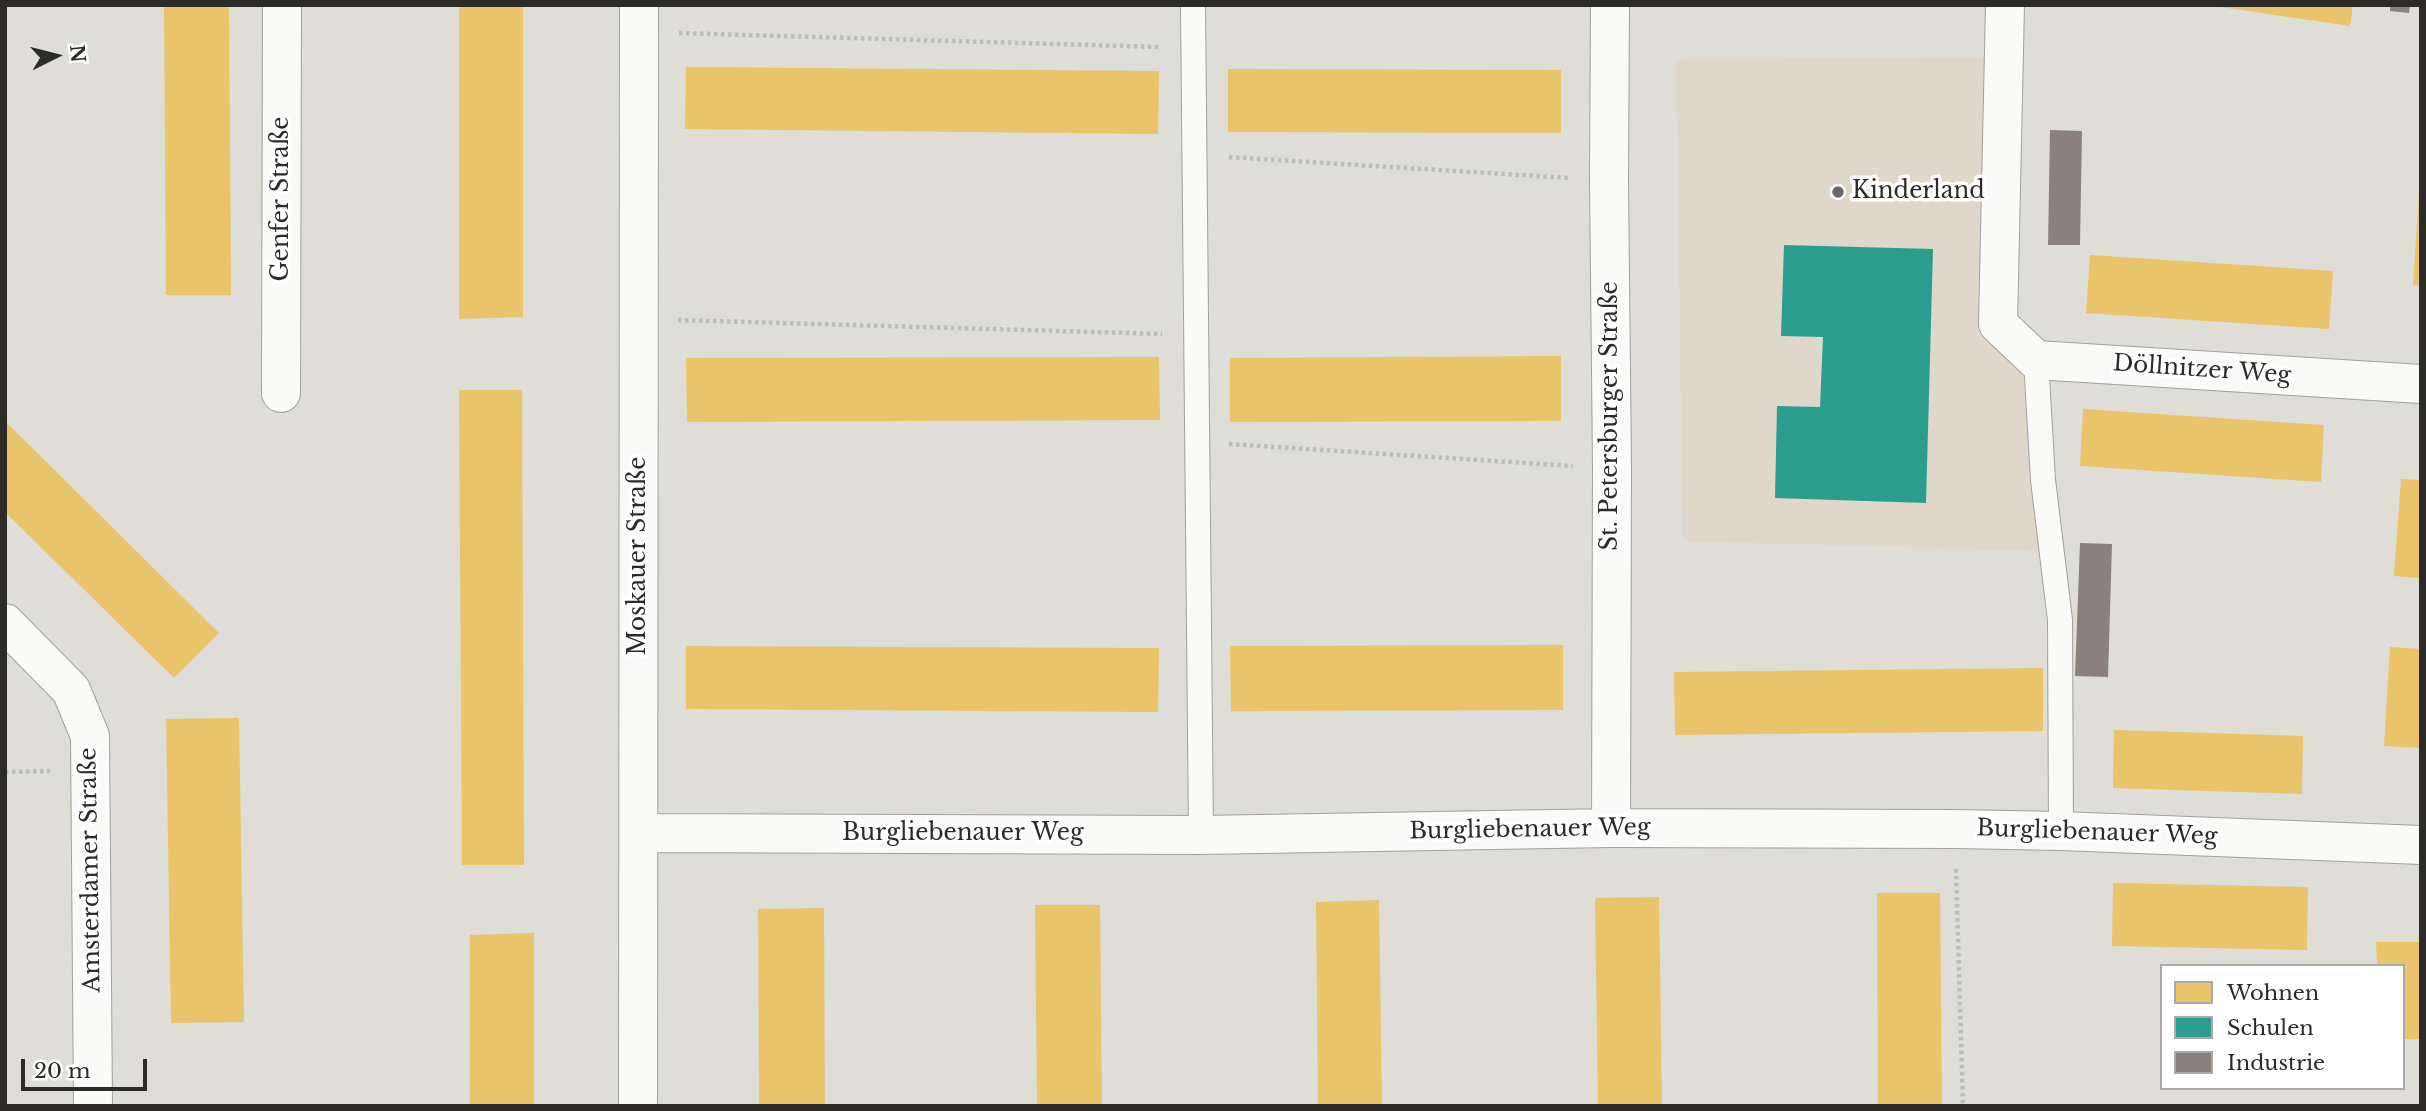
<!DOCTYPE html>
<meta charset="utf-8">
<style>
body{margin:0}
#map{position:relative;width:2426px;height:1111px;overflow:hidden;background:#deddd8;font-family:"Libre Baskerville",serif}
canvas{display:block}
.frame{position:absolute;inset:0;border:7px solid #2c2b27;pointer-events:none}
.legend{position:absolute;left:2160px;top:964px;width:245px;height:126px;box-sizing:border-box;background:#fff;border:2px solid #abaaa9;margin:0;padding:9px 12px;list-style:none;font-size:21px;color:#2c2b27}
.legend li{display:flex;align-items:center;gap:14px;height:35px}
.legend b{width:35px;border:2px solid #abaaa9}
.north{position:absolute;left:21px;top:21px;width:70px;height:70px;-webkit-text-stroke:5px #fff;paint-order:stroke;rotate:84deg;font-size:19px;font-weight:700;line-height:28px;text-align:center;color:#2c2b27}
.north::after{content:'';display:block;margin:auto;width:24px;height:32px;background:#2c2b27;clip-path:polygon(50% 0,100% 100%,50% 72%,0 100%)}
.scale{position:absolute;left:21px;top:1059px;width:126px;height:32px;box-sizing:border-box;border:4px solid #2c2b27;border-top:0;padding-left:9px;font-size:21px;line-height:24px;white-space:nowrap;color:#2c2b27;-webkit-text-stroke:5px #fff;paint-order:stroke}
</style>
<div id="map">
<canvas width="2426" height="1111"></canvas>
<div class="frame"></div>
<ul class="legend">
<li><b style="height:19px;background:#e9c46a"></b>Wohnen</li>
<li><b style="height:19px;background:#2a9d8f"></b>Schulen</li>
<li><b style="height:19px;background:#8a817c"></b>Industrie</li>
</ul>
<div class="north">N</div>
<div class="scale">20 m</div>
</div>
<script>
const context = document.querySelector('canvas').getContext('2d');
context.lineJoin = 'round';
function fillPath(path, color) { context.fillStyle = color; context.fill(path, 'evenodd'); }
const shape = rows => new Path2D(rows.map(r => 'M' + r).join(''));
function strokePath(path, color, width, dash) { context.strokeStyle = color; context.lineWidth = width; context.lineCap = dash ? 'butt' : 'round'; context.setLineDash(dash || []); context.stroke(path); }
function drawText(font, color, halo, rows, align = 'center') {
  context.font = font + ' "Libre Baskerville",serif'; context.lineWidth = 7; context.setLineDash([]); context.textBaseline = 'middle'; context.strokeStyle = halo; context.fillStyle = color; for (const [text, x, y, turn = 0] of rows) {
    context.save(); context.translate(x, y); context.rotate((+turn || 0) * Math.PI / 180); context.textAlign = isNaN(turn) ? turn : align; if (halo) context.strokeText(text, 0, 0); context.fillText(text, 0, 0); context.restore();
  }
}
fillPath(shape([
 [2002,57,1997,324,2035,360,2050,551,1683,541,1676,60]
]), '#dfd7ca');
fillPath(shape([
 [164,5,229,5,231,295,166,295],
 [459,5,523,5,523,317,459,319],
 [2207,5,2353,5,2350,26],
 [686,67,1159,71,1158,134,685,129],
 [1228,69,1561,70,1561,133,1228,132],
 [2419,194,2421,194,2421,286,2413,285],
 [2090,255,2333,271,2329,329,2086,313],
 [1561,356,1561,421,1230,422,1230,358],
 [1159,357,1160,420,687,422,686,358],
 [459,390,522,390,524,865,462,865],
 [2083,409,2324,425,2321,482,2080,466],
 [5,421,219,633,174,678,5,512],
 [2401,479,2421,480,2421,578,2394,576],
 [1563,645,1563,710,1231,711,1230,646],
 [686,646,1159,648,1158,712,686,709],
 [2390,647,2421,649,2421,748,2384,746],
 [2043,668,2043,731,1675,735,1674,672],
 [239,718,244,1022,171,1023,166,719],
 [2114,730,2303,736,2302,794,2113,788],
 [2113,883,2308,887,2307,950,2112,946],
 [1877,893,1940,893,1942,1106,1878,1106],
 [1659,897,1662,1106,1598,1106,1595,898],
 [1379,900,1382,1106,1318,1106,1316,902],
 [1035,905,1100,905,1102,1106,1037,1106],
 [824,908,825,1106,759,1106,758,909],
 [534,933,534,1106,470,1106,470,935],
 [2376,942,2421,942,2421,1039,2403,1039,2403,966,2377,966]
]), '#e9c46a');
fillPath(shape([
 [1784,245,1933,249,1926,503,1775,498,1777,406,1820,407,1823,337,1781,336]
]), '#2a9d8f');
fillPath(shape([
 [2390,5,2410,5,2409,13,2390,11],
 [2050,130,2082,131,2080,245,2048,245],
 [2080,543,2112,544,2108,677,2075,676]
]), '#8a817c');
const service = shape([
 [1193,5,1201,835],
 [2036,360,2043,480,2060,620,2061,831]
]);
const minor = shape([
 [1610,5,1609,181,1612,468,1611,828],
 [2005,5,1998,324,2036,360,2421,384],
 [281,393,282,5],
 [5,623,71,690,90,736,93,1106],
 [639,833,1201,835,1611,828,1955,829,2061,831,2421,845],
 [638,1106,639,5]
]);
strokePath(service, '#a1a09d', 26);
strokePath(minor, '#a1a09d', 40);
strokePath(shape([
 [679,33,1160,47],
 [1229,157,1569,178],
 [678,320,1162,334],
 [1229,444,1573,466],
 [5,772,50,771],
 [1956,869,1963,1106]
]), '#bcbcba', 4.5, [3.5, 3.5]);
strokePath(service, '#fafaf9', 24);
strokePath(minor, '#fafaf9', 38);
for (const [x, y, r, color] of [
 [1838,192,7,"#6a6965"]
]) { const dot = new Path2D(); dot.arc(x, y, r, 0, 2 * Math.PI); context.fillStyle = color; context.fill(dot); strokePath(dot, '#fff', 2.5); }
drawText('23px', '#2c2b27', '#fff', [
 ["Kinderland",1852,192]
], 'left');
drawText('23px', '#2c2b27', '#fff', [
 ["Genfer Straße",282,199,-90],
 ["Döllnitzer Weg",2202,370,4],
 ["St. Petersburger Straße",1611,416,-90],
 ["Moskauer Straße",639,556,-90],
 ["Burgliebenauer Weg",1530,830,-1],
 ["Burgliebenauer Weg",2097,833,2],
 ["Burgliebenauer Weg",963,834],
 ["Amsterdamer Straße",91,870,-91]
]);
</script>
